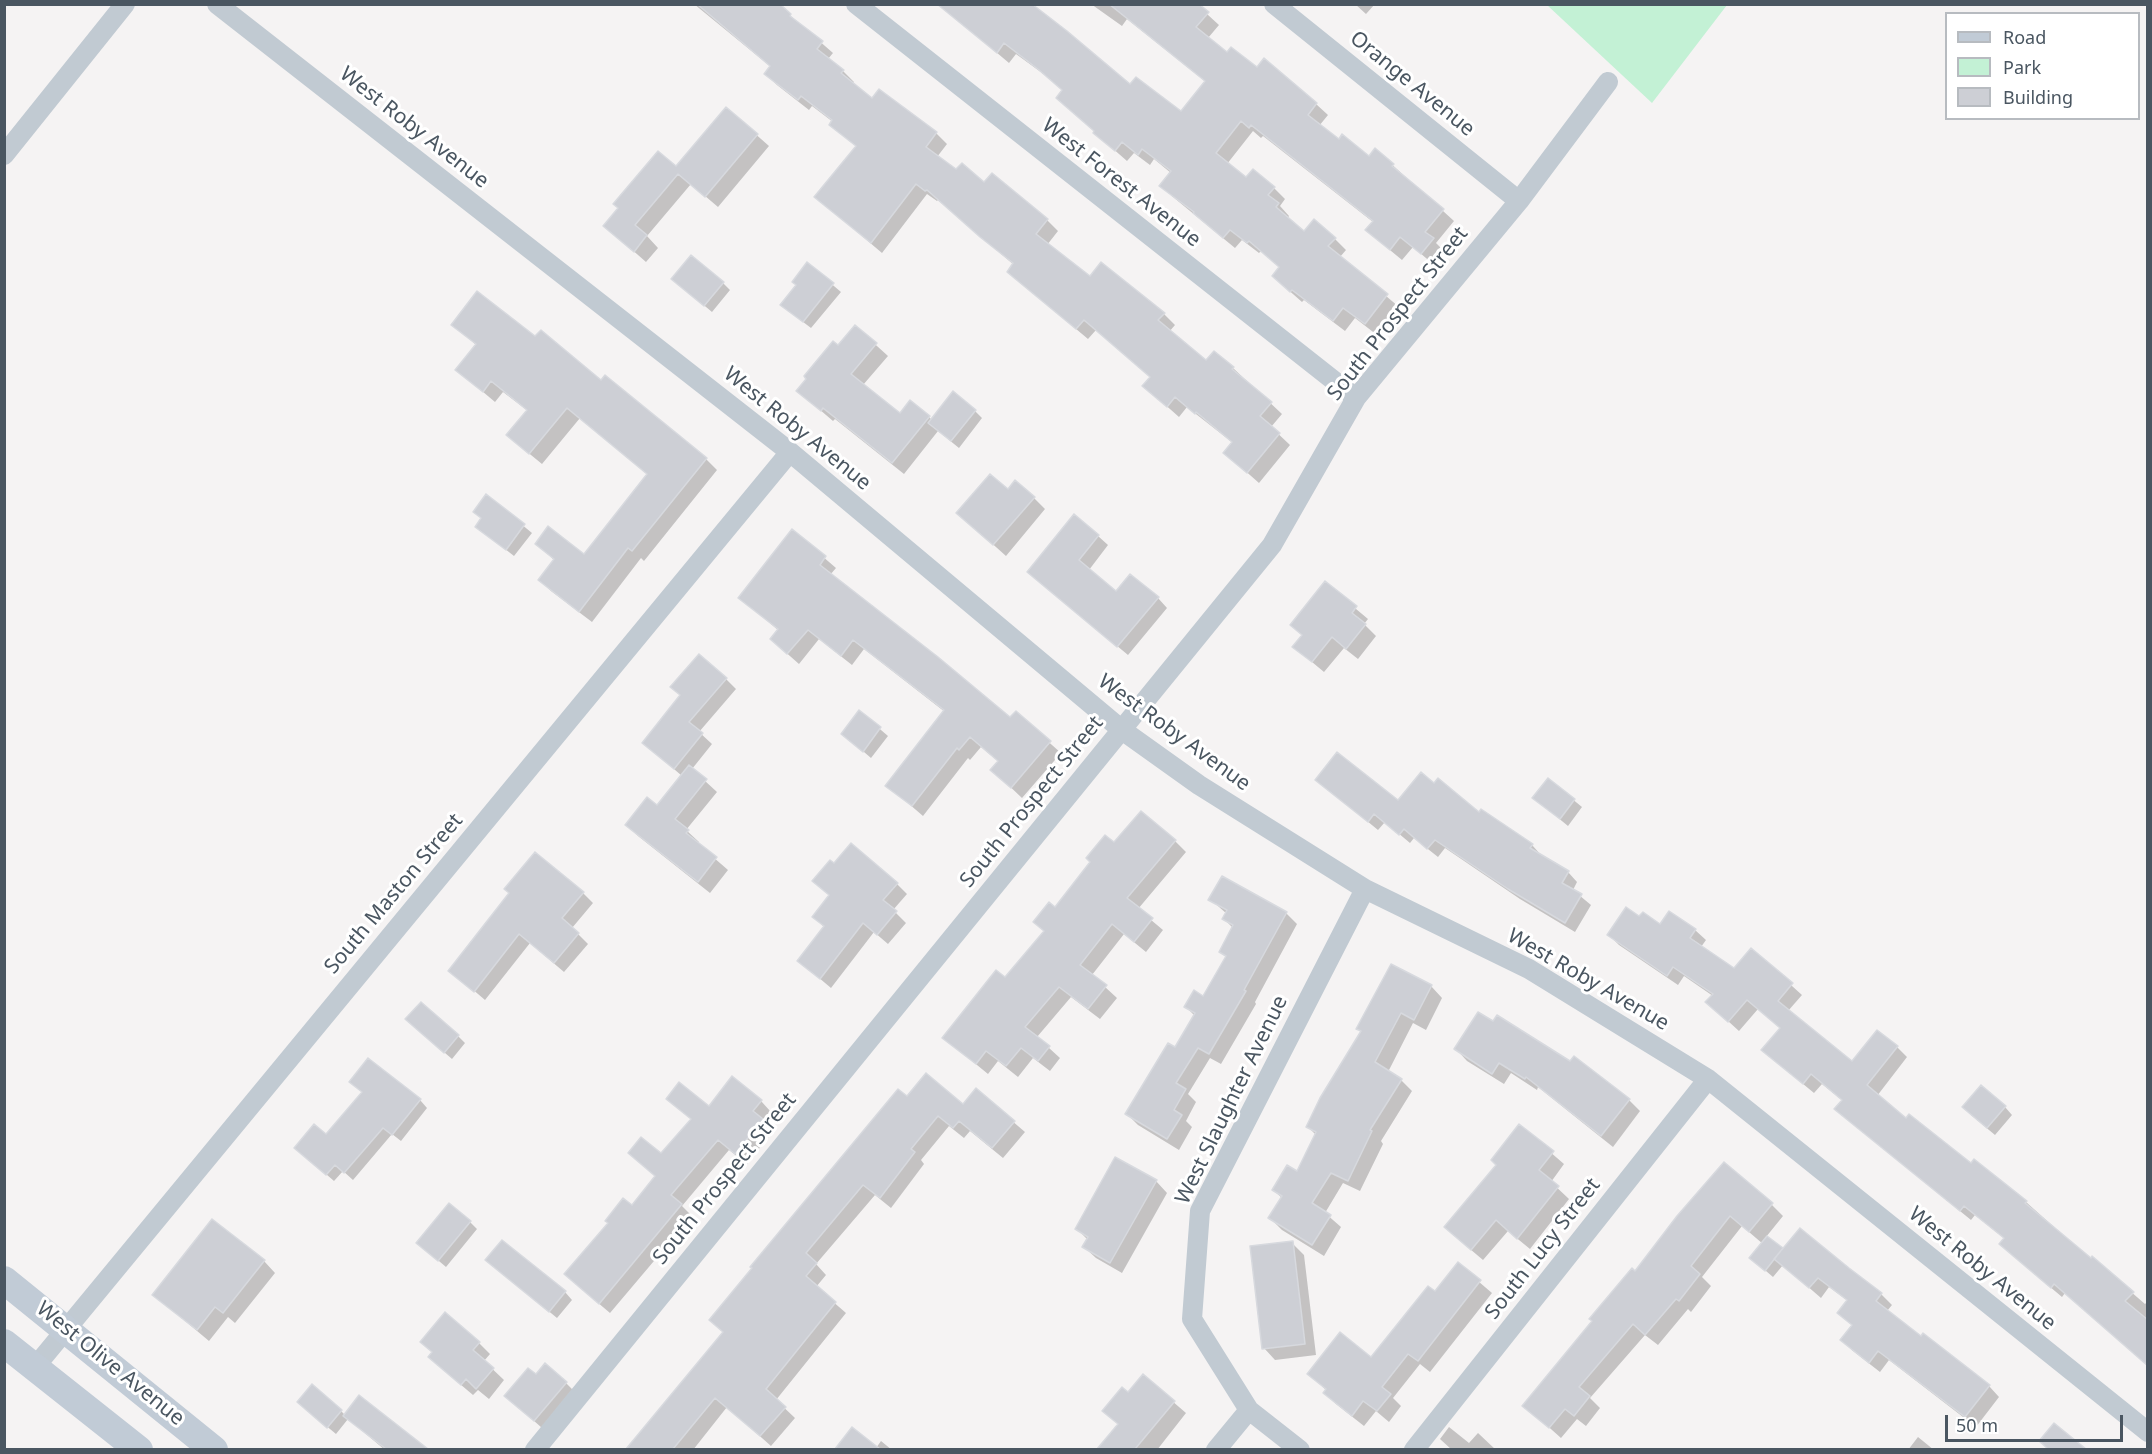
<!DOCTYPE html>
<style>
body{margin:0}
#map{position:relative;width:2152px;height:1454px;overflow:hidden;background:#f5f3f3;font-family:"Noto Sans",sans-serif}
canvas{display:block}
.frame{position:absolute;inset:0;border:6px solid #4a5661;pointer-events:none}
.legend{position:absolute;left:1945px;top:12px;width:195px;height:108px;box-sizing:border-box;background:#fff;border:2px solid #b7bbc0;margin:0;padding:8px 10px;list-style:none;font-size:18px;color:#4a5661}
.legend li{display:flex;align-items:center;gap:12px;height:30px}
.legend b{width:30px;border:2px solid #b7bbc0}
.scale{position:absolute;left:1945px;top:1415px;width:178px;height:27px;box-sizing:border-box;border:3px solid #4a5661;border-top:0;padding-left:8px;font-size:18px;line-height:21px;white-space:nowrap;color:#4a5661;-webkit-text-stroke:4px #fff;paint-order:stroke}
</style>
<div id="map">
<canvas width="2152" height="1454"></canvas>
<div class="frame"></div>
<ul class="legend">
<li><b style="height:8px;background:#c1cbd6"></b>Road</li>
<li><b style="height:16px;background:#c3f1d5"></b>Park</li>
<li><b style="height:16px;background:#cdcfd5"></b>Building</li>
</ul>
<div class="scale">50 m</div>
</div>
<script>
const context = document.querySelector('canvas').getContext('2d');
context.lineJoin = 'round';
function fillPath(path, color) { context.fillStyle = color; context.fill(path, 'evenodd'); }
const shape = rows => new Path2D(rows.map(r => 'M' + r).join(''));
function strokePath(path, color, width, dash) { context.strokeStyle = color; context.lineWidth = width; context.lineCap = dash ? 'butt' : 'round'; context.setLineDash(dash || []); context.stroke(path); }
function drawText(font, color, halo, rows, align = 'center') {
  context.font = font + ' "Noto Sans",sans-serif'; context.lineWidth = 6; context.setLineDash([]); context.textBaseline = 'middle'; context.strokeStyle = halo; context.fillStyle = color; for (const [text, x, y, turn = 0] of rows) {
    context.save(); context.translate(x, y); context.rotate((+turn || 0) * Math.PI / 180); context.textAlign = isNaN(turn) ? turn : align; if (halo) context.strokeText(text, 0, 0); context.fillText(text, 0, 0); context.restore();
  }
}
fillPath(shape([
 [1547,5,1727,5,1652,103]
]), '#c3f1d5');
fillPath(shape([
 [694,4,777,4,833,53,828,59,843,71,854,82,852,84,873,100,936,133,947,144,937,157,956,171,984,184,992,175,1047,220,1058,231,1047,245,1090,279,1164,314,1175,325,1169,332,1206,362,1215,353,1233,368,1282,414,1271,427,1290,445,1259,483,1225,453,1233,443,1187,407,1179,417,1144,386,1152,377,1096,330,1088,339,1020,282,1014,265,938,200,937,201,927,194,882,253,816,197,857,147,831,125,833,122,812,106,809,110,777,85,766,74,771,67],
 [1091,4,1196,4,1219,25,1208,38,1227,54,1316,104,1328,115,1319,126,1339,141,1370,158,1376,150,1454,221,1436,243,1444,251,1433,264,1413,247,1402,260,1379,241,1373,222,1263,136,1261,138,1253,131,1227,164,1246,179,1274,188,1285,199,1280,206,1289,216,1287,219,1304,233,1335,239,1346,250,1340,257,1399,307,1377,335,1355,318,1345,331,1304,300,1302,302,1285,287,1281,268,1261,251,1259,253,1242,240,1235,248,1173,197,1161,186,1171,173,1154,159,1150,165,1134,153,1127,161,1095,133,1063,91,1053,81,1016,54,1009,63,945,9,1130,86,1181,113,1206,82,1127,19,1122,26],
 [1355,4,1375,4,1366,14],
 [727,109,769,146,718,207,691,184,647,236,658,248,646,262,605,226,677,168],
 [808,264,841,292,811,328,790,312,798,286],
 [723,283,730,290,712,312,681,286],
 [453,324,535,338,601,382,706,459,717,470,644,561,641,558,592,622,551,591,540,580,554,560,537,544,584,556,648,475,580,418,542,464,520,446,528,411,503,392,495,402,457,370,476,345],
 [856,327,888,356,863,385,900,415,929,417,932,420,975,411,982,418,959,448,938,431,904,474,835,419,833,421,798,391],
 [1008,491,1034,498,1045,509,1006,556,958,513],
 [487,496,532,533,514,556,477,527,483,519],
 [793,531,836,568,830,575,1011,719,1016,713,1061,753,1022,798,1003,780,999,762,981,747,970,760,968,758,923,816,887,785,945,712,864,649,852,665,819,639,799,664,782,649,779,631,740,597],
 [1098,536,1108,545,1089,570,1116,593,1158,598,1167,608,1128,655,1039,581],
 [1325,583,1368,619,1364,624,1376,636,1358,659,1344,648,1324,672,1294,647,1303,636,1292,625],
 [726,679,736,689,699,732,712,744,692,769,717,792,686,830,699,842,698,844,728,870,710,893,638,836,627,825,657,807,682,776,644,743],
 [860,712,888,736,871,758,843,734],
 [1317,780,1398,802,1479,814,1532,845,1541,855,1568,872,1577,882,1573,890,1591,905,1575,932,1520,899,1445,848,1438,857,1414,838,1410,843,1385,822,1378,830],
 [1549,780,1582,807,1568,826,1534,798],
 [1175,841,1186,852,1138,909,1163,930,1146,952,1124,934,1092,975,1117,998,1100,1019,1071,997,1037,1037,1060,1058,1050,1071,1033,1058,1018,1077,998,1061,988,1074,944,1038,1005,979,1045,932,1056,909,1114,845],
 [897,884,907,894,893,910,906,923,888,944,874,932,831,988,799,961,825,928,814,917,830,896],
 [583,893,593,903,572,928,588,944,564,972,530,943,485,1000,450,970],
 [1210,899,1286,913,1297,924,1255,1002,1256,1004,1221,1064,1210,1058,1188,1094,1196,1102,1186,1121,1192,1127,1179,1150,1138,1125,1127,1114,1176,1049,1195,1016,1186,1007,1204,998,1227,958,1220,952,1233,928,1224,919,1227,914],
 [1670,913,1695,930,1706,940,1701,947,1735,970,1752,950,1802,995,1788,1011,1852,1063,1897,1047,1907,1057,1877,1096,1906,1120,2026,1202,2091,1260,2092,1258,2145,1304,2148,1301,2148,1366,2065,1293,2062,1297,2011,1254,2005,1239,1975,1215,1971,1220,1847,1119,1836,1109,1843,1101,1822,1084,1814,1093,1774,1060,1763,1050,1781,1029,1758,1009,1739,1031,1718,1012,1713,996,1684,976,1678,985,1619,945,1609,935,1639,919,1661,926],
 [1431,986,1442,998,1426,1030,1413,1023,1388,1072,1401,1080,1412,1091,1381,1141,1383,1144,1360,1191,1343,1183,1325,1213,1341,1227,1324,1256,1282,1230,1270,1218,1282,1198,1273,1190,1298,1173,1316,1135,1308,1127,1362,1033,1358,1028],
 [1494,1023,1629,1100,1640,1111,1613,1147,1538,1087,1537,1090,1511,1073,1504,1084,1467,1061,1456,1049],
 [415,1027,458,1036,465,1043,452,1059],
 [351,1082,420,1100,427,1108,401,1141,392,1134,353,1180,343,1171,334,1181,304,1155,326,1136,363,1093],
 [976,1090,1025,1132,1003,1158,970,1131,964,1138,949,1126,921,1160,924,1164,891,1208,875,1195,816,1264,826,1275,816,1287,846,1313,776,1400,795,1418,771,1446,727,1407,693,1450,628,1450,724,1333,907,1098,963,1106],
 [668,1099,709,1108,761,1101,771,1112,764,1121,773,1131,747,1164,729,1150,682,1206,692,1216,610,1313,577,1285,656,1177,630,1153,662,1155,692,1120],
 [2005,1107,2012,1115,1995,1135,1971,1115],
 [1520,1126,1564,1164,1551,1182,1569,1199,1530,1249,1508,1231,1483,1260,1457,1238],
 [1156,1181,1167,1193,1122,1273,1096,1258,1084,1247,1088,1240,1077,1229],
 [1772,1205,1783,1216,1766,1237,1783,1251,1848,1270,1881,1294,1892,1305,1887,1311,1921,1338,1923,1335,1989,1386,1999,1397,1976,1427,1889,1360,1880,1372,1853,1351,1842,1340,1853,1326,1839,1313,1848,1301,1829,1287,1821,1298,1783,1265,1773,1277,1759,1265,1763,1244,1742,1226,1702,1277,1711,1286,1691,1312,1688,1309,1658,1345,1645,1335,1590,1398,1600,1408,1586,1426,1577,1419,1561,1438,1524,1405,1635,1273,1679,1217],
 [213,1221,264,1261,275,1273,235,1323,228,1317,209,1341,154,1295],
 [470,1222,477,1229,446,1267,426,1250],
 [1292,1243,1304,1255,1316,1355,1275,1360,1264,1348],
 [1458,1264,1492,1293,1430,1372,1420,1364,1393,1398,1401,1406,1389,1422,1376,1411,1364,1426,1336,1404,1325,1393,1327,1391,1309,1374,1372,1360,1435,1293],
 [495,1267,565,1292,572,1300,557,1318],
 [479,1343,490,1354,484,1361,504,1380,489,1399,478,1390,473,1395,441,1368],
 [1143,1376,1186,1413,1157,1450,1099,1450,1119,1425,1128,1394],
 [536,1377,566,1383,573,1390,542,1428,506,1396],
 [359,1398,425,1450,385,1450,348,1419,336,1434,306,1409,341,1411,345,1415],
 [1449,1427,1469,1443,1478,1433,1496,1450,1452,1450,1440,1439],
 [853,1430,876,1448,881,1441,892,1450,837,1450],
 [1918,1437,1934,1450,1908,1450]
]), '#0003');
const building = shape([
 [697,4,780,4,791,14,790,16,823,41,817,49,844,70,841,73,872,98,879,89,937,132,926,147,956,169,962,163,984,182,992,173,1048,219,1036,234,1090,276,1101,262,1165,313,1158,320,1206,360,1214,351,1234,367,1232,369,1272,402,1260,416,1280,433,1247,473,1223,453,1232,442,1196,412,1195,414,1175,397,1167,407,1142,386,1150,377,1084,320,1076,329,1007,272,1013,263,980,237,927,190,925,191,916,184,871,243,814,197,856,146,829,125,832,120,801,96,798,100,764,74,770,66,697,4],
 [937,4,1032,4,1067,31,1130,84,1136,77,1181,111,1205,81,1109,4,1199,4,1209,12,1196,27,1227,52,1231,47,1257,67,1264,58,1317,103,1308,115,1339,139,1342,134,1369,156,1375,148,1394,164,1392,166,1444,209,1425,232,1434,238,1421,254,1400,237,1390,250,1365,230,1373,221,1251,125,1249,128,1241,121,1216,153,1246,177,1253,169,1275,187,1268,195,1279,203,1276,207,1304,231,1314,219,1336,238,1328,246,1388,294,1365,324,1343,308,1333,321,1292,290,1290,292,1272,276,1279,267,1249,241,1247,243,1230,230,1223,238,1193,213,1194,212,1159,186,1171,171,1142,149,1138,155,1122,142,1115,151,1093,133,1094,131,1056,98,1062,90,1039,70,1004,43,997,53,937,4],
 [726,107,758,134,705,197,678,174,635,225,647,235,634,252,603,226,618,208,613,204,658,151,676,166,726,107],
 [691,255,724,282,704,306,671,279,691,255],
 [807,262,834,283,803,322,780,305,796,285,792,282,807,262],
 [477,291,535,336,541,330,601,380,605,375,707,458,632,551,628,548,579,612,538,580,554,559,535,544,548,526,584,554,647,474,567,408,529,454,506,435,527,410,491,381,483,392,455,370,476,344,451,325,477,291],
 [855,325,877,343,851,374,900,413,910,400,930,416,892,463,823,408,821,411,796,391,806,379,804,376,833,341,838,345,855,325],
 [953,391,976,410,951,441,928,423,953,391],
 [990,474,1008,489,1015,480,1035,497,993,545,956,513,990,474],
 [486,494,525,524,506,550,475,527,481,518,473,512,486,494],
 [1074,514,1099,535,1079,560,1116,591,1130,574,1159,597,1117,647,1027,572,1074,514],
 [792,529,826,556,820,565,938,657,1010,717,1016,711,1051,741,1011,788,990,770,998,761,970,737,959,750,957,748,912,806,885,786,944,710,853,640,841,656,808,630,787,654,770,639,778,629,738,598,792,529],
 [1325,581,1357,606,1352,613,1366,624,1346,649,1332,637,1312,662,1292,647,1302,635,1290,625,1325,581],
 [699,654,727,678,689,722,703,733,674,769,642,743,680,695,670,687,699,654],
 [859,710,881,727,863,752,841,734,859,710],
 [1337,752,1398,800,1421,772,1434,783,1438,778,1479,812,1481,809,1533,844,1530,848,1569,871,1562,883,1582,894,1565,923,1508,889,1435,840,1427,849,1404,829,1399,835,1374,814,1368,822,1315,780,1337,752],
 [689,765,707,779,675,819,689,830,686,833,717,857,698,882,625,825,647,797,657,805,689,765],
 [1548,778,1575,799,1560,819,1532,798,1548,778],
 [1141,811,1176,840,1127,898,1153,918,1134,942,1112,924,1080,965,1107,985,1088,1009,1059,987,1025,1027,1050,1046,1038,1061,1021,1048,1006,1066,986,1051,976,1064,942,1038,996,970,1005,977,1044,931,1033,922,1049,902,1055,907,1090,862,1086,858,1105,835,1114,842,1141,811],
 [851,843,898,883,883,900,897,911,877,935,863,923,820,979,797,961,824,926,812,917,829,895,812,881,830,860,834,863,851,843],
 [535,852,584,892,562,918,579,933,554,963,519,934,474,992,448,971,509,893,504,889,535,852],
 [1222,876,1287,912,1244,990,1246,991,1209,1054,1198,1048,1176,1083,1186,1089,1174,1110,1182,1115,1167,1139,1125,1114,1168,1043,1175,1047,1195,1013,1184,1007,1194,990,1203,996,1226,956,1219,952,1233,925,1222,919,1227,910,1208,900,1222,876],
 [1626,907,1639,916,1643,912,1660,924,1669,911,1696,929,1690,938,1734,968,1751,948,1793,983,1778,1001,1852,1061,1877,1030,1898,1046,1867,1085,1906,1118,1909,1114,1971,1163,1974,1159,2027,1201,2025,1203,2091,1258,2092,1256,2134,1292,2125,1301,2148,1320,2148,1366,2054,1284,2051,1288,1999,1244,2004,1238,1964,1206,1960,1211,1834,1109,1842,1100,1811,1074,1803,1084,1761,1050,1780,1028,1747,1000,1728,1022,1705,1002,1713,994,1673,967,1667,976,1607,935,1626,907],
 [1391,964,1432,985,1414,1020,1401,1013,1375,1062,1402,1079,1370,1130,1372,1131,1348,1181,1331,1173,1312,1203,1331,1215,1312,1245,1268,1218,1282,1196,1272,1190,1287,1165,1297,1171,1316,1132,1306,1127,1320,1098,1361,1031,1356,1029,1391,964],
 [421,1002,459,1035,444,1053,405,1019,421,1002],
 [1478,1012,1493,1021,1497,1015,1570,1061,1574,1056,1630,1099,1601,1136,1526,1077,1525,1079,1499,1063,1492,1074,1454,1049,1478,1012],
 [368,1058,421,1099,392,1135,383,1128,344,1173,335,1165,326,1175,294,1148,314,1124,326,1134,362,1092,349,1082,368,1058],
 [926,1073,963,1104,976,1088,1015,1121,992,1148,959,1121,953,1128,938,1116,911,1149,915,1152,880,1198,863,1185,806,1253,817,1263,806,1276,836,1302,766,1389,786,1407,760,1436,715,1398,673,1449,626,1449,723,1332,709,1320,752,1268,750,1267,898,1089,907,1096,926,1073],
 [732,1076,762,1100,753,1111,763,1119,735,1154,718,1140,671,1195,682,1204,599,1304,564,1274,608,1223,605,1221,623,1198,632,1205,655,1176,628,1153,641,1137,661,1153,691,1119,666,1099,679,1082,709,1106,732,1076],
 [1981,1085,2006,1106,1987,1128,1962,1107,1981,1085],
 [1519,1124,1554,1151,1539,1170,1559,1186,1517,1239,1496,1220,1471,1250,1444,1227,1496,1165,1491,1160,1519,1124],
 [1115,1157,1157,1180,1110,1263,1082,1247,1088,1237,1075,1229,1115,1157],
 [1724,1162,1773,1203,1749,1232,1730,1216,1691,1266,1700,1274,1679,1301,1676,1299,1645,1335,1633,1324,1579,1387,1590,1396,1574,1416,1565,1409,1549,1428,1522,1406,1592,1321,1589,1319,1632,1268,1635,1271,1677,1216,1724,1162],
 [449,1203,471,1221,438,1261,416,1243,449,1203],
 [212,1219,265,1260,223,1313,215,1307,197,1330,152,1295,212,1219],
 [1800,1228,1849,1268,1882,1293,1876,1301,1921,1336,1923,1333,1990,1385,1965,1417,1878,1351,1869,1363,1840,1340,1852,1325,1837,1313,1847,1300,1818,1278,1809,1288,1774,1259,1800,1228],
 [1767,1236,1783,1248,1765,1271,1749,1258,1767,1236],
 [502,1240,566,1291,549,1312,485,1260,502,1240],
 [1293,1241,1305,1344,1262,1349,1250,1246,1293,1241],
 [1458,1262,1481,1280,1418,1361,1408,1354,1382,1387,1391,1394,1377,1411,1363,1401,1352,1416,1323,1393,1326,1389,1307,1374,1340,1332,1371,1357,1428,1286,1435,1291,1458,1262],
 [445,1312,480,1342,473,1350,494,1368,476,1389,466,1379,461,1385,428,1357,432,1352,420,1342,445,1312],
 [545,1363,567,1382,534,1421,504,1396,528,1368,536,1374,545,1363],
 [1143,1374,1175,1401,1135,1449,1097,1449,1118,1424,1102,1411,1122,1387,1128,1392,1143,1374],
 [312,1384,342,1410,327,1428,297,1402,312,1384],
 [359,1395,428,1449,386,1449,343,1416,359,1395],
 [2054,1423,2086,1449,2048,1449,2039,1441,2054,1423],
 [852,1427,880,1449,835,1449,852,1427]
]);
fillPath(building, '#cdcfd5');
strokePath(building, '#d7d9de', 1.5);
strokePath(shape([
 [217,4,790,452,1122,730,1199,785,1365,889,1529,969,1708,1079,2148,1432],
 [856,4,1356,398],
 [1274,4,1519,201],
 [4,155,125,4],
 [35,1367,790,452],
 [535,1450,1272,545,1356,398,1519,201,1608,82],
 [1216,1450,1249,1410],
 [1300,1450,1249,1410,1192,1319,1200,1211,1365,889],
 [1414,1450,1708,1079]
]), '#c1cad2', 20);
strokePath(shape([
 [4,1280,214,1450],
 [4,1343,139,1450]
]), '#c1cbd6', 28);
drawText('21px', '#4a5661', '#fff', [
 ["Orange Avenue",1412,84,39],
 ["West Roby Avenue",414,128,38],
 ["West Forest Avenue",1121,183,38],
 ["South Prospect Street",1398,314,-52],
 ["West Roby Avenue",797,429,39],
 ["West Roby Avenue",1174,733,36],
 ["South Prospect Street",1032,802,-51],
 ["South Maston Street",394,894,-50],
 ["West Roby Avenue",1588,980,30],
 ["West Slaughter Avenue",1232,1100,-64],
 ["South Prospect Street",725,1179,-51],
 ["South Lucy Street",1543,1249,-52],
 ["West Roby Avenue",1982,1269,39],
 ["West Olive Avenue",110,1364,39]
]);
</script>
